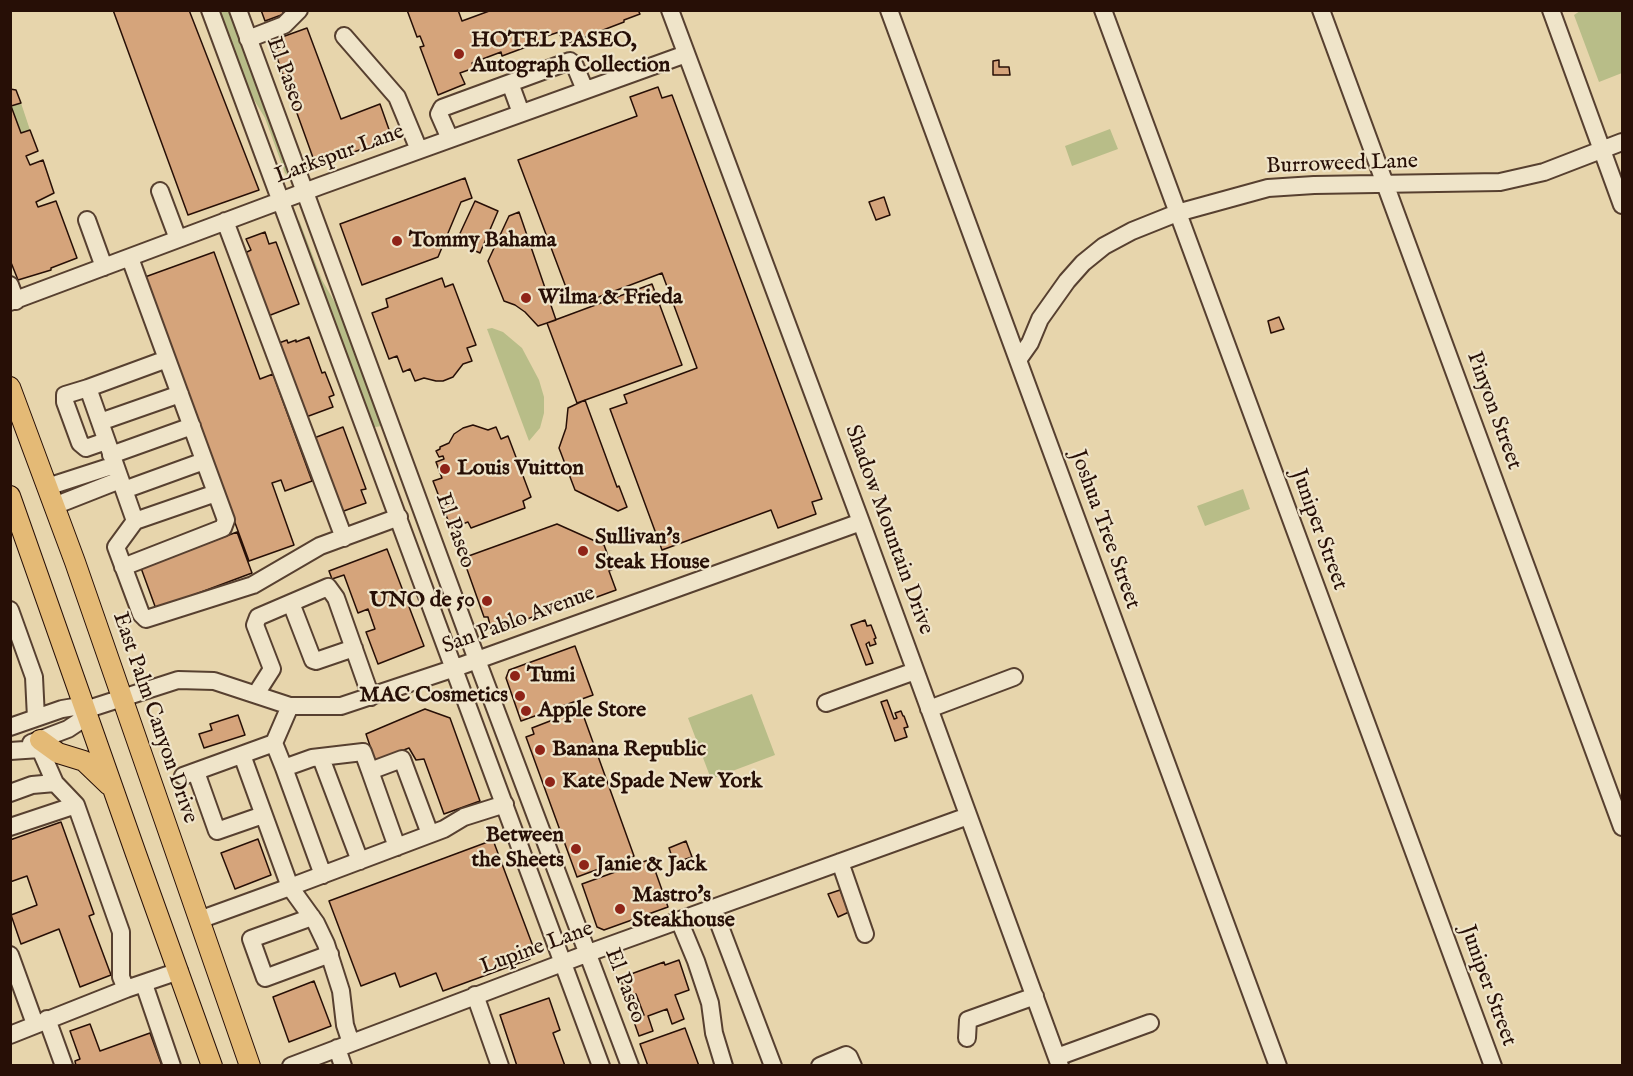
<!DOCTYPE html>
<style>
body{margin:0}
#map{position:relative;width:1633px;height:1076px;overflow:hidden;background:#e7d5ac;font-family:"IM FELL English",serif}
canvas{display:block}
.frame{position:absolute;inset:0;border:12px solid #270f06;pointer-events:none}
</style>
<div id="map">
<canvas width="1633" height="1076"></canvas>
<div class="frame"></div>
</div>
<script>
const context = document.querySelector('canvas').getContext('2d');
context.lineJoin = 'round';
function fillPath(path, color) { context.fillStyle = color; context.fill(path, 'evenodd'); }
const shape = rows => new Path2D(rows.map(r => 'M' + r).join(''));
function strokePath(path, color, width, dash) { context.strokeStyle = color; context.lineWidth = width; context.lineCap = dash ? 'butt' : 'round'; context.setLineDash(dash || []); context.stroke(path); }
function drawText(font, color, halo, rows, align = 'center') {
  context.font = font + ' "IM FELL English",serif'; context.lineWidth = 4.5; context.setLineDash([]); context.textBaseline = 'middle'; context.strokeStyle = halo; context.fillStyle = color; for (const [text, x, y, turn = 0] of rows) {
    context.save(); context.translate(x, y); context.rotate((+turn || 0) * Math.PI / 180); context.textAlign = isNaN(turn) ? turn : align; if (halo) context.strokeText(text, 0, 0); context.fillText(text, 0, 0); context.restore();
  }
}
fillPath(shape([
 [218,11,229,11,290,175,289,177,285,173,265,118,248,90],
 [1580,11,1622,11,1622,73,1599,82,1574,15],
 [21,103,30,130,21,133,11,106],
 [1110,129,1118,149,1072,166,1065,146],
 [299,220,322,280,341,313,382,422,381,426,376,427,372,426,296,223],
 [492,328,503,332,522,348,539,380,544,397,544,413,540,428,529,441,487,329],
 [1243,489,1250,509,1205,526,1197,506],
 [752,694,775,755,711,779,688,718]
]), '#b8bd88');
const building = shape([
 [113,10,189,10,259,190,188,215,113,10],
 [261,10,282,10,284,14,265,21,261,10],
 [407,10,458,10,462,21,492,10,638,10,640,14,624,20,624,22,564,45,559,32,544,37,545,40,502,56,501,52,472,63,474,68,460,73,465,84,438,95,420,47,424,46,420,36,417,37,407,10],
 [307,28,341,119,380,104,392,138,316,166,271,41,307,28],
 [999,60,999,67,1009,67,1010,75,993,75,993,61,999,60],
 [658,87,662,98,672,95,822,499,812,502,816,514,778,528,771,510,662,550,610,409,627,403,624,395,697,368,662,273,588,301,585,292,570,298,518,160,637,116,630,97,658,87],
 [10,89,16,90,21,103,11,106,21,133,30,130,38,151,26,156,30,165,43,160,54,193,36,202,38,207,56,201,77,258,51,268,51,270,18,280,10,260,10,89],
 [465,178,472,198,461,202,438,257,362,285,340,224,465,178],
 [884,197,890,215,876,220,869,202,884,197],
 [475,201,498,211,480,253,456,242,475,201],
 [519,212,556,320,538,326,525,312,515,305,504,301,488,261,509,216,519,212],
 [265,232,269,244,276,242,299,304,268,316,245,253,251,250,246,239,265,232],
 [214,252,260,379,273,374,312,481,285,491,281,480,272,483,294,545,249,561,145,277,214,252],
 [442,278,445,287,453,284,476,345,467,348,472,361,463,364,453,377,443,381,436,381,424,378,415,381,410,369,403,372,397,356,389,359,372,313,388,307,386,299,442,278],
 [652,284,682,365,577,403,547,323,652,284],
 [1279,317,1284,329,1271,333,1268,321,1279,317],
 [309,337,322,373,325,372,334,395,329,397,333,407,306,417,279,343,287,340,288,343,296,340,296,342,309,337],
 [585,400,617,487,619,486,627,507,618,511,575,490,559,448,566,428,568,408,585,400],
 [473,425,488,430,496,427,501,439,508,436,531,497,523,501,525,508,471,528,468,522,451,528,433,481,442,478,436,462,444,459,443,456,439,457,436,451,440,449,440,447,449,443,454,434,463,428,473,425],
 [343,427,366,489,361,490,366,503,341,512,314,438,343,427],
 [557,524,604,545,613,569,609,571,616,590,564,609,562,606,506,627,502,624,496,628,490,625,488,617,484,617,463,558,557,524],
 [237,532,252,573,156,609,141,568,237,532],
 [387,549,424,646,378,664,366,632,375,629,368,609,358,613,344,575,332,579,329,571,387,549],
 [865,620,867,626,871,625,876,638,874,639,876,644,870,646,869,642,866,644,873,663,866,665,851,625,865,620],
 [575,646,593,695,521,721,506,678,509,670,575,646],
 [887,700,894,719,897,718,895,713,901,711,903,716,904,716,908,727,904,728,907,737,895,741,881,702,887,700],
 [425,709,450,718,480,801,444,814,424,759,416,760,409,748,375,761,366,734,425,709],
 [581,709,634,856,577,877,526,737,534,734,532,728,581,709],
 [238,715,245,735,204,748,199,734,212,730,210,724,238,715],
 [61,822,94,914,89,916,111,975,80,987,59,929,21,944,11,915,37,905,27,876,10,882,10,840,61,822],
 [258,839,271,875,235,889,221,853,258,839],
 [493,840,534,949,530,959,443,991,436,973,400,987,395,973,361,986,329,901,493,840],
 [686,841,692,857,674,863,669,848,686,841],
 [651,859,668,907,604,930,597,927,582,884,651,859],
 [840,890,849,912,838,917,828,894,840,890],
 [679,960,689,990,675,995,684,1019,672,1024,667,1009,648,1016,653,1031,639,1036,633,1019,644,1015,636,994,627,997,620,978,664,962,665,965,679,960],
 [314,981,331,1026,289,1042,273,997,314,981],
 [549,998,560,1030,553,1033,565,1066,517,1066,500,1015,549,998],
 [90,1024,100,1051,150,1033,162,1066,76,1066,75,1061,80,1059,70,1031,90,1024],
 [685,1028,699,1066,648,1066,640,1044,685,1028]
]);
fillPath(building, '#d5a47b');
strokePath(building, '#270f06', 1.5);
const minor = shape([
 [210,10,601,1066],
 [238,10,477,660,630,1066],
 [670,10,861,522,1060,1066],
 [889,10,1278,1066],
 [1103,10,1493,1066],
 [1321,10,1622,827],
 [1551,10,1622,205],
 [344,36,397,97,419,150],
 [248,39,284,25,299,10],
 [510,83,521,113],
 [450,139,439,114,442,108,570,61,575,66,585,90],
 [160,191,178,239],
 [87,220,104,267],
 [225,221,344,538],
 [10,285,16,301],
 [10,302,320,186,686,54],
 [1018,360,1030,343,1040,319,1067,281,1083,263,1104,246,1132,231,1177,213,1268,188,1314,185,1500,182,1544,172,1622,142],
 [88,388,167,359],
 [100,422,180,394],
 [106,441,86,448,80,443,65,402,65,395,88,388,135,521],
 [111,455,192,426],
 [47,487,115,465],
 [124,490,204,461],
 [216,493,135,521,116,547,141,614,146,619,253,585,320,546,399,517],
 [54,506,120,480],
 [123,567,223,528,226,520,130,258],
 [291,603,313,660,316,661,354,648],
 [10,610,34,677,36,718],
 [256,694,272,669,255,625,258,617,328,587,336,598,371,697],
 [826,703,915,671],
 [929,709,1014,677],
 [10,727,62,709,74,707,85,710,178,680,214,681,290,706,341,706,455,668,861,522],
 [31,743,68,729,80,721,85,710],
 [274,743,284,768,312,758,363,752,370,771,402,759,430,834],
 [10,751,40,749,55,783,76,805,121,932,121,977,126,989],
 [242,755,290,887,444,829,464,817,505,804],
 [321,758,360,861],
 [284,768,323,875],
 [370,771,397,847],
 [196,772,217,831,263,815],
 [183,776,274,743,290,706],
 [10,793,32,785,55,783],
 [10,827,76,805],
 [840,862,865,934],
 [713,908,773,1066],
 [312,917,251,939,265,978,330,954],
 [199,920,290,887,316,923,326,944,341,991,345,1025,351,1043],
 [679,920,696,961,710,1003,714,1033,724,1066],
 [10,955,35,1024],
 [144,984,172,1066],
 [475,995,500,1066],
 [47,1019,64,1066],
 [10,1035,126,989,179,971],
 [967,1038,968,1020,1035,996],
 [337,1048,343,1066],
 [1057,1057,1150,1023],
 [291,1066,594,951,968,816],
 [820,1066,846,1055,849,1057,853,1066]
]);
const major = shape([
 [10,387,75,562,250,1066],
 [10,496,136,854,212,1066],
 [40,740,58,753,84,761,109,785]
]);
strokePath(minor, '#574030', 20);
strokePath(major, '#270f06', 22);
strokePath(minor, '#efe4c9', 16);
strokePath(major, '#e4ba76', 20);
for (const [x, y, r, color] of [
 [459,54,6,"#8f2418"],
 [397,241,6,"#8f2418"],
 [526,298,6,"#8f2418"],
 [445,469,6,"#8f2418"],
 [583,551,6,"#8f2418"],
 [487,601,6,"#8f2418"],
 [515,676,6,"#8f2418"],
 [520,696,6,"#8f2418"],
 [526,711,6,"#8f2418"],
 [540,750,6,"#8f2418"],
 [550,782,6,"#8f2418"],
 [576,849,6,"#8f2418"],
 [584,865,6,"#8f2418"],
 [620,909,6,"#8f2418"]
]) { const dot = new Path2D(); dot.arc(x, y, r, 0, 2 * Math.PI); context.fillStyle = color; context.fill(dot); strokePath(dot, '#efe4c9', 2); }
drawText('bold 22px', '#270f06', '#efe4c9', [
 ["HOTEL PASEO,",471,41],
 ["Autograph Collection",471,66],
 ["Tommy Bahama",409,241],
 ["Wilma & Frieda",538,298],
 ["Louis Vuitton",457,469],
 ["Sullivan's",595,538],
 ["Steak House",595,563],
 ["UNO de 50",475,601,"right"],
 ["Tumi",527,676],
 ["MAC Cosmetics",508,696,"right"],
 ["Apple Store",538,711],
 ["Banana Republic",552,750],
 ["Kate Spade New York",562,782],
 ["Between",564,836,"right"],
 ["the Sheets",564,861,"right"],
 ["Janie & Jack",596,865],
 ["Mastro's",632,896],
 ["Steakhouse",632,921]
], 'left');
drawText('22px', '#270f06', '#efe4c9', [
 ["El Paseo",285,75,70],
 ["Larkspur Lane",340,155,-20],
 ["Burroweed Lane",1342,165,-2],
 ["Pinyon Street",1493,411,70],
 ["Shadow Mountain Drive",888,530,70],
 ["Joshua Tree Street",1104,530,70],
 ["Juniper Street",1318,530,70],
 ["El Paseo",454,531,70],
 ["San Pablo Avenue",519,621,-20],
 ["East Palm Canyon Drive",154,718,71],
 ["Lupine Lane",537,949,-20],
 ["El Paseo",624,986,69],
 ["Juniper Street",1487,986,70]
]);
</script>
